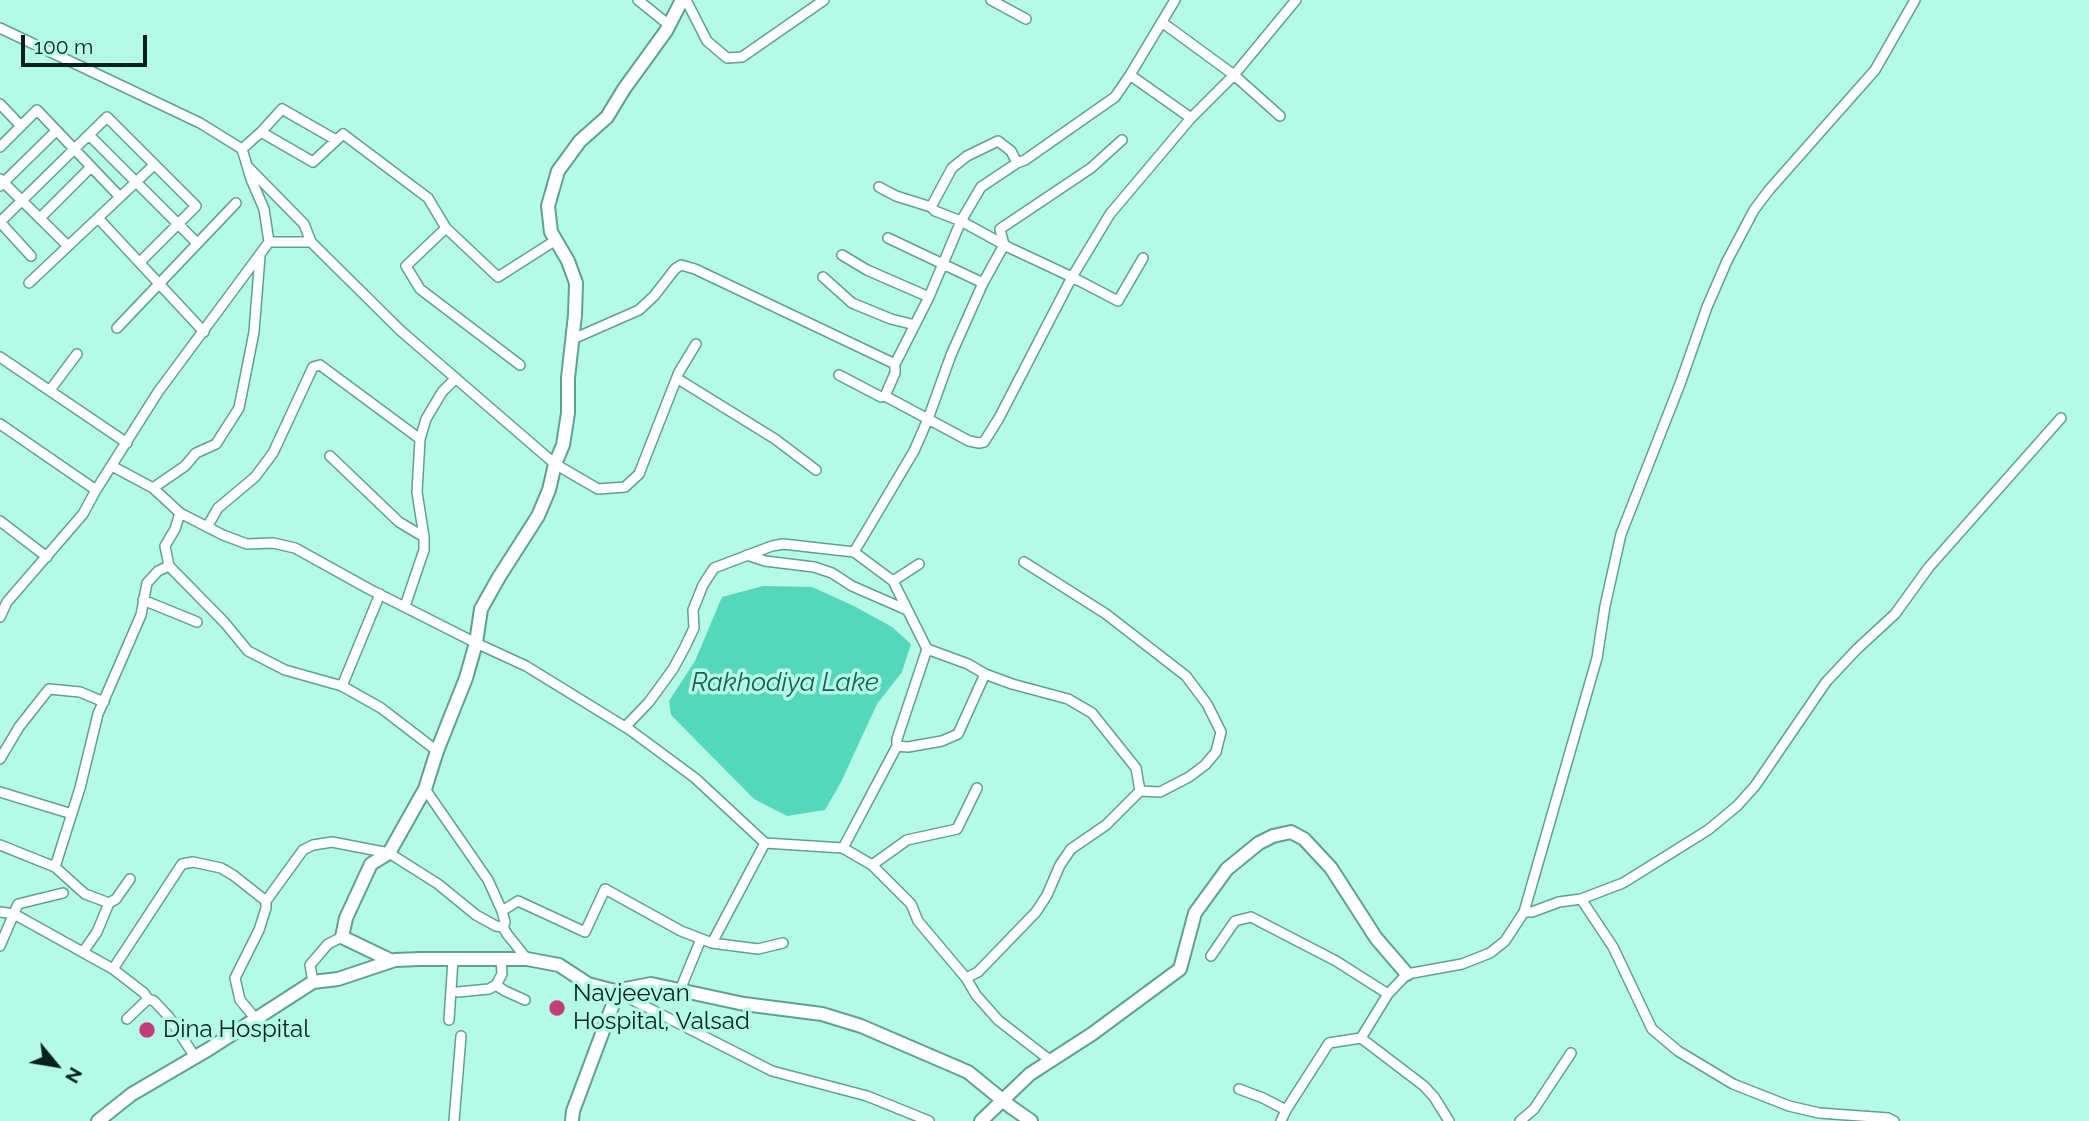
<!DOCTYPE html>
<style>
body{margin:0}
#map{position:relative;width:2089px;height:1121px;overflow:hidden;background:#b5fae7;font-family:Raleway,sans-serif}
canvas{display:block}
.north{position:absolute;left:21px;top:1030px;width:70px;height:70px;-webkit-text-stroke:5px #b5fae7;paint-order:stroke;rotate:120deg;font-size:19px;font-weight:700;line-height:28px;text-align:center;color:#04211b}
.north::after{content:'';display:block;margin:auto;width:24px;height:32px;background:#04211b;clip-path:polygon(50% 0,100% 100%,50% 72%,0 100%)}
.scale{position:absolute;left:21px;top:35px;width:126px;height:32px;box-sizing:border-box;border:4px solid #04211b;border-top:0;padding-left:9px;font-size:21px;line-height:24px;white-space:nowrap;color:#04211b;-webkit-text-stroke:5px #b5fae7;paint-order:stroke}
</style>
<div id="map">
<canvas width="2089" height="1121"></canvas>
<div class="north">N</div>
<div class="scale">100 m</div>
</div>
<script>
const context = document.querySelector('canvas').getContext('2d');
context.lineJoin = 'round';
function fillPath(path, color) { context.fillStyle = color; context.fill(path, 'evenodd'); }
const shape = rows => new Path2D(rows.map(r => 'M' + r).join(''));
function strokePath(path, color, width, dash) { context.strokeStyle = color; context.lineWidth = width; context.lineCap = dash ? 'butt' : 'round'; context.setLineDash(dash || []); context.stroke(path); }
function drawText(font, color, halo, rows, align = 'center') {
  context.font = font + ' Raleway,sans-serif'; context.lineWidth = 7; context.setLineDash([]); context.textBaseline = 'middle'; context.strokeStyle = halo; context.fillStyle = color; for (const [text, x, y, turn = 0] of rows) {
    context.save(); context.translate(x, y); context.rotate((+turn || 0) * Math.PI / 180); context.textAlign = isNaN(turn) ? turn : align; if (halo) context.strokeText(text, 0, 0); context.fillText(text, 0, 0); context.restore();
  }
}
fillPath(shape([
 [763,586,812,587,854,606,892,627,911,644,902,672,877,704,841,782,825,810,787,816,754,799,671,715,669,701,695,661,722,597]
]), '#54d7bb');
const minor = shape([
 [638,0,669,25],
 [686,0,707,41,727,58,742,57,824,0],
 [991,0,1026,19],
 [1175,0,1130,75,1191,118],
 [1163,23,1234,75,1280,116],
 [0,28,200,123,242,149,251,179,264,209,269,242,158,392,96,490,83,514,7,602,0,617],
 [0,104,21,126],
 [261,132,282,109,336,140],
 [89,135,197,243],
 [0,147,37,110,120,197],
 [242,149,261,132,313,162,343,134,428,198,446,228,406,266,420,289,520,365],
 [248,167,304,224,311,242,401,331,555,464,598,489,625,487,639,474,679,372,696,344],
 [0,179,68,246],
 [0,186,56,131],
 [931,207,952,168,967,156,998,141,1011,151,1017,163],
 [40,218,91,167],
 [98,218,204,332],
 [0,222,107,117,196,206,140,262],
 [0,222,31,256],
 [446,228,498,277,556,240],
 [888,238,983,283],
 [269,242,311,242],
 [842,255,867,270,929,297],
 [1143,258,1118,301,1072,277,1110,214,1191,118,1234,75,1296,0],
 [823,277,852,303,891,319,915,325],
 [29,283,154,165],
 [117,328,236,203],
 [573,339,639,310,654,296,675,269,681,265,695,269,895,364],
 [0,357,127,443],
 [839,375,881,397,885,396,969,441,979,443,984,442,999,418,1072,277,1010,248,961,221,935,211,931,207,896,196,879,187],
 [678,379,775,439,816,470],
 [50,390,77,354],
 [885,396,895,373,895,364,929,297,961,221,981,187,1017,163,1025,160,1115,97,1130,75],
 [0,424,96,490],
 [330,456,399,522,424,537],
 [112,466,153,488,180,513,223,535,247,544,273,543,295,548,369,589,476,643,526,666,630,730,695,778,765,843,843,848,872,865,911,904,918,921,966,978,976,995,998,1020,1051,1061],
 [153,488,185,466,196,453,216,444,239,408,254,332,260,256],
 [180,513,175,529,165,546,169,566,225,623,248,651,285,670,342,686,381,708,437,751],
 [0,521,47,557],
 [207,527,218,508,255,477,273,453,313,367,320,365,420,439],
 [854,552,914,451,928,419,951,355,983,283,1004,245,1000,229,1091,168,1122,140],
 [747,555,765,561,814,567,832,573,852,586,907,610],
 [893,581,919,564],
 [143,600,197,622],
 [405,606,424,550,424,537,417,492,420,439,426,419,442,392,456,378],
 [342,686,380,594],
 [625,727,649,702,673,669,685,647,694,628,693,610,703,585,714,568,772,546,783,544,854,552,893,581,927,649,968,664,985,674,1012,684,1068,699,1092,713,1136,768,1140,791],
 [897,746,908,747,942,741,958,734,985,674],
 [0,759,19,727,49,689,80,692,104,702],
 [425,789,488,880,502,911,505,922,503,927,507,934,527,959],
 [0,792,72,814],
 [765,843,712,943,758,949,783,943],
 [0,845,55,867,85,894,109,903],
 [843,848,897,746,897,739,927,649],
 [872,865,907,840,957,829,977,788],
 [55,867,80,788,98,714,141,615,147,583,158,571,169,566],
 [1581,899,1613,947,1652,1029,1678,1051,1733,1084,1789,1106,1819,1113,1888,1118,1894,1121],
 [502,911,518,901,585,932,605,889,681,931,712,943],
 [0,912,14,914,113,969,144,993,148,999,154,1001,169,1017,195,1057],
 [1524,912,1532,912,1559,902,1581,899,1623,883,1708,830,1737,806,1755,786,1826,682,1857,649,1895,614,1929,567,2061,418],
 [0,946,18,904,63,893],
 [83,952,97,932,109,903,116,899,130,879],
 [1211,956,1235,921,1251,917,1336,961,1388,994],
 [113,969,182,864,193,862,221,868,233,875,266,901],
 [966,978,978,972,1036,912,1047,895,1060,865,1071,849,1106,825,1140,791,1160,792,1189,777,1205,765,1216,752,1221,732,1207,704,1186,676,1106,614,1024,562],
 [313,982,310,965,328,944,342,937],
 [496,985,505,991,525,1000],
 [680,990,701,939],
 [615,991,772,1071,867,1096,929,1121],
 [458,992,489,989,496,985,502,974,501,959],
 [127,1019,148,999],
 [256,1019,240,1000,235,978,259,930,266,908,266,901,303,850,313,845,332,842,389,853,438,884,476,915,496,926,503,927],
 [449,1020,453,960],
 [1361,1038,1388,994,1407,974,1462,964,1490,953,1505,941,1524,912,1597,658,1605,606,1621,534,1680,384,1707,307,1727,261,1754,210,1769,190,1875,70,1915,0],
 [1239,1089,1263,1098,1286,1110],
 [454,1121,461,1036],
 [1281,1121,1286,1110,1329,1043,1361,1038,1424,1086,1434,1097,1449,1121],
 [1520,1121,1534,1109,1571,1053]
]);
const tertiary = shape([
 [392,961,342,937,346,918,371,864,389,853,425,789,437,751,466,678,476,643,481,609,499,577,538,516,549,490,555,464,563,445,568,413,568,378,575,315,576,283,568,261,551,232,548,206,558,171,580,141,607,117,624,89,666,31,682,0],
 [98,1121,132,1094,209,1049,313,982,338,979,395,960,419,959,527,959,559,965,588,984,615,991,651,984,744,1004,822,1014,861,1026,968,1072,1011,1107,1031,1121],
 [572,1121,573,1111,612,1007,615,991],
 [981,1121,1030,1074,1092,1034,1180,969,1195,913,1227,869,1259,843,1273,836,1291,832,1304,839,1331,868,1376,938,1407,974]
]);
strokePath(minor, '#5ea191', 12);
strokePath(tertiary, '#5ea191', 16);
strokePath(minor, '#fff', 9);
strokePath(tertiary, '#fff', 12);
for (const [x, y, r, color] of [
 [557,1008,9,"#c33c7a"],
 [147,1030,9,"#c33c7a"]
]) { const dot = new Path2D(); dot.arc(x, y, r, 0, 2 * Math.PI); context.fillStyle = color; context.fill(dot); strokePath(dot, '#b5fae7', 2.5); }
drawText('24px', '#04211b', '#b5fae7', [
 ["Navjeevan",573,994],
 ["Hospital, Valsad",573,1022],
 ["Dina Hospital",163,1030]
], 'left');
drawText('italic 26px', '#175f51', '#b5fae7', [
 ["Rakhodiya Lake",785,683]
]);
</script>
